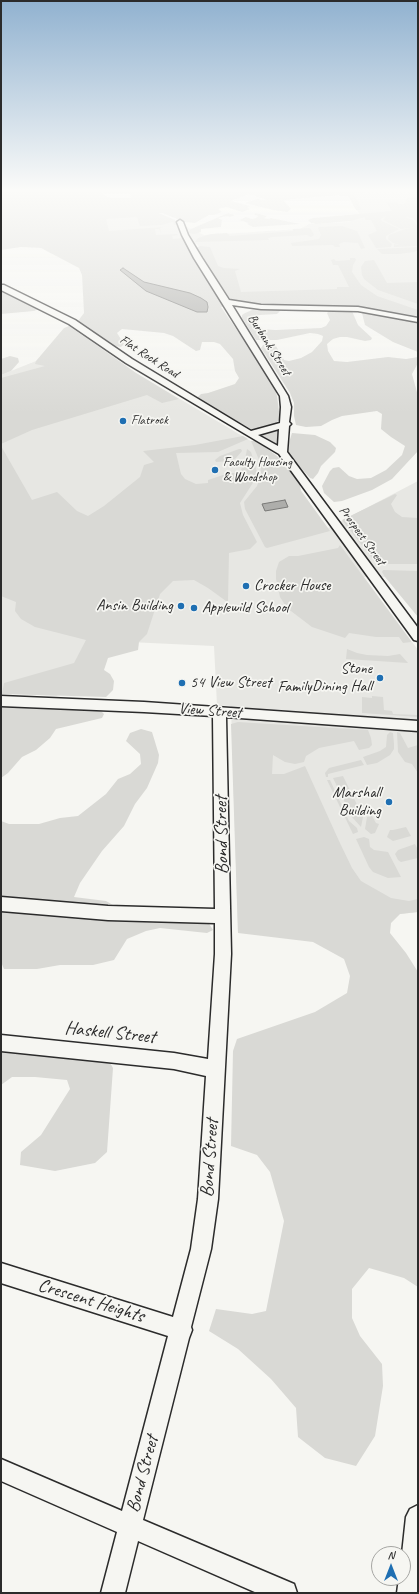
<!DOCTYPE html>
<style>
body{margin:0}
#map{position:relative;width:419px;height:1594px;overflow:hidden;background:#f6f6f2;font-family:Caveat,sans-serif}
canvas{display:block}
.frame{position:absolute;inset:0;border:2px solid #2b2b2b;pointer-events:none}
.north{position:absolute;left:371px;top:1546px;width:40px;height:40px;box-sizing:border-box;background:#f6f6f2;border:1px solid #a5a5a2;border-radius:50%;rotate:0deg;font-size:11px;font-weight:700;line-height:16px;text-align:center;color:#2b2b2b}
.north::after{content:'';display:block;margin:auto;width:14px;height:18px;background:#1f6fb2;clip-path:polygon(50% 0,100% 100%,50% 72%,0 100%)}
</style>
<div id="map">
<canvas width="419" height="1594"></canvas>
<div class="frame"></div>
<div class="north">N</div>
</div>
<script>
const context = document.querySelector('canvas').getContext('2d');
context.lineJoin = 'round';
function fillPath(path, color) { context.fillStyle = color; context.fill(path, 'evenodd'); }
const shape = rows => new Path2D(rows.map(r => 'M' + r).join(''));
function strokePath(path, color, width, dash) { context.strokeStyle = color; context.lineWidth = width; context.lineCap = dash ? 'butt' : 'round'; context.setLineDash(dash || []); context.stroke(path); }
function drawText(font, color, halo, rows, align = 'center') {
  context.font = font + ' Caveat,sans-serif'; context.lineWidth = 3.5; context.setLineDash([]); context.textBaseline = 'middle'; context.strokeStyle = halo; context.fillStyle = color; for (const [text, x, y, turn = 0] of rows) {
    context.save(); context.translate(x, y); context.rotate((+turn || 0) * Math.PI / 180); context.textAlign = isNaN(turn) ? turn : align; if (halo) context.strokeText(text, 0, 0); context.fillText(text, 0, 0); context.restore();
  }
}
fillPath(shape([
 [347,191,418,191,418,316,386,309,233,299,197,244,86,250,97,199,172,220,204,235,300,229,309,224,349,222,360,216],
 [83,335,136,373,276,456,328,528,418,481,418,577,364,577,418,650,418,912,238,933,231,706,217,705,214,646,87,640,57,696,1,693,1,375,36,361,69,351]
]), '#e7e7e3');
fillPath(shape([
 [1,191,101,191,105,196,111,198,131,198,130,191,380,191,353,193,361,208,360,210,356,210,348,196,341,196,339,195,283,200,291,209,287,212,273,210,245,203,257,199,267,200,249,194,231,201,250,206,247,208,250,209,242,212,227,207,221,208,218,209,222,212,214,215,209,215,195,223,185,222,162,213,159,213,175,220,177,225,174,225,173,222,168,223,162,225,140,226,137,217,106,219,109,231,163,227,160,228,161,233,159,229,155,229,156,235,177,234,178,235,172,236,173,239,182,238,225,306,221,307,273,382,277,396,280,419,275,424,257,429,251,429,197,398,201,394,208,393,235,384,239,378,235,371,233,359,220,344,214,342,202,342,200,350,196,351,173,336,164,333,122,329,117,333,124,344,121,347,115,346,78,321,84,313,82,275,79,268,41,248,21,247,1,250],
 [418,197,418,217,414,218,418,217,418,224,413,218,405,217,413,220,418,227,401,229,383,220,386,216,381,219,382,221,399,229,386,236,386,239,392,244,391,247,376,248,368,235,377,231,371,220,365,220,365,217,351,221,317,224,311,223,308,220,313,218,392,211,387,203,396,202,399,204,404,204,408,198],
 [228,213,235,215,230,217,227,216,218,218,222,220,221,227,201,229,201,232,195,234,188,233,191,229],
 [256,213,267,216,264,218,268,219,271,218,300,224,253,227,247,224,249,223,239,220,246,217,252,219,256,218,258,216,253,214],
 [342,226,357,231,365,248,361,249,358,243,344,242,339,244,340,247,335,247,333,245,292,246,291,243,319,239,321,235,318,228,319,227],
 [418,227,418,246,394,247,394,244,403,246,393,243,388,239,389,235,405,229],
 [309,228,311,229,314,235,311,237,307,235,273,237,268,238,269,240,195,242,198,238,211,234,227,233,230,236,293,231,293,229],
 [200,246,210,247,218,266,224,268,240,269,235,271,241,292,337,289,337,287,349,287,338,265,333,265,331,260,334,259,336,261,350,260,350,258,355,258,356,260,353,265,352,272,361,285,377,296,418,310,418,316,365,308,263,305,231,300,197,250,196,248],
 [418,247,418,250,414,252,399,254,382,254,377,249],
 [374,260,387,283,418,282,418,304,378,290,364,279,362,275,361,267,365,261],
 [1,291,41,308,34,311,1,314],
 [252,310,280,311,277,314,260,315,253,316,252,318,255,324,263,329,275,330,321,328,326,326,330,320,327,313,329,311,352,311,358,325,372,338,371,340,365,341,347,337,340,337,333,339,327,344,328,351,334,361,347,362,388,357,406,359,418,357,418,363,412,374,418,396,418,451,392,479,372,490,342,501,334,502,324,493,322,486,330,471,333,468,339,467,349,476,357,479,371,478,386,470,402,455,405,446,391,437,381,429,382,414,377,411,342,416,332,420,321,426,306,427,296,425,294,416,294,403,290,393,261,348,263,345,268,344,276,346,284,360,289,361,301,358,312,352,322,341,323,336,318,334,310,333,277,340,256,340,242,318,242,315,245,313],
 [363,312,418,322,418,352,393,342,365,325,362,313],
 [69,326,136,373,179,399,162,403,147,395,32,430,1,444,1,378,45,366,35,364,36,361,64,328],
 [10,356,18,358,19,362,11,371,1,375,1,359],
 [275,430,280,430,280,445,278,446,261,437,262,435],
 [292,433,315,435,330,442,336,448,335,452,321,466,318,473,313,479,310,478,290,456,287,449],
 [243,436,248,439,218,452,176,453,181,474,185,479,196,484,208,483,208,480,229,473,237,473,241,470,245,460,247,449,251,452,257,472,256,478,240,503,243,515,257,542,250,549,229,553,228,601,226,601,208,588,194,580,173,581,160,594,147,634,139,642,138,650,108,658,104,670,110,674,114,681,113,690,106,697,2,694,4,683,74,663,86,640,35,627,21,619,15,611,16,602,1,596,1,446,32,500,57,492,77,511,88,516,104,506,140,477,144,465,154,462,143,451,195,445],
 [251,441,257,441,277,456,289,469,300,485,301,491,330,531,267,548,265,547,245,509,244,502,257,486,261,474,260,462],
 [239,449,241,449,242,451,236,458,231,461,216,462,215,460,220,456],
 [395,494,397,495,391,504,395,512,402,517,418,518,418,564,379,564,375,562,342,520],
 [340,545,411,641,411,642,403,643,399,637,376,637,349,633,345,638,312,627,287,608,280,597,276,579,276,571,279,562,289,556,298,556,338,548],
 [383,570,418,571,418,617,385,577,382,572],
 [347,649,357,653,367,655,388,656,400,654,408,663,346,659],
 [372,696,383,697,384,710,392,711,393,714,417,715,418,717,362,713,362,697,372,698],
 [1,706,41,706,100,710,104,714,102,718,56,729,50,738,36,750,22,757,8,773,1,778],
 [238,722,368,730,371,738,372,745,369,748,359,750,354,741,319,748,306,756,304,762,295,764,285,762,273,755,272,774,284,774,305,766,339,841,352,868,361,881,391,898,409,901,418,899,418,912,400,914,391,923,390,933,406,953,418,972,418,1287,404,1278,369,1268,352,1289,352,1318,360,1336,382,1364,383,1386,375,1436,356,1466,325,1458,298,1437,296,1408,271,1379,238,1349,209,1331,216,1309,252,1314,266,1311,284,1221,270,1172,257,1155,231,1146,233,1051,237,1039,315,1012,347,993,350,976,344,959,313,942,238,933,231,724],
 [141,729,152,732,159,755,158,763,147,788,135,804,124,826,102,851,80,883,74,897,106,901,113,905,105,909,1,898,1,821,9,824,39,824,60,818,78,816,106,794,118,779,130,774,141,764,140,754,126,741,130,733],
 [390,732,393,733,394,744,394,749,390,755,377,763,367,765,363,757,380,751,386,747,387,735],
 [397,732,400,733,408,748,418,745,418,773,412,764,405,762,398,752],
 [361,760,364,765,328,774,328,777,326,777,325,773,329,768],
 [343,776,363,817,361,827,352,817,333,778],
 [327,780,330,780,349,821,357,828,358,832,353,834],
 [372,816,376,823,379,824,375,833,371,834,365,829,367,817],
 [406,827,411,836,393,841,387,837,390,830,393,830],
 [364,837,369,839,370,847,374,850,388,852,401,877,388,878,373,872,369,867,356,839],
 [415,844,418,850,418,858,401,862,398,860,395,854,398,850],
 [1,910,137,921,208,922,213,930,207,933,160,928,146,931,127,939,114,960,93,965,60,965,37,969,4,969,1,962],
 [1,1049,109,1061,113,1068,107,1152,95,1163,55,1171,20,1165,21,1152,41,1135,70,1089,67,1080,35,1077,12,1077,1,1085]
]), '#d9d9d5');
const water = shape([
 [123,268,144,282,190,293,201,298,207,302,208,307,207,312,197,312,146,291,120,270,123,268],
 [285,500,288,507,265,511,262,504,285,500]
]);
fillPath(water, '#aeaeab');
strokePath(water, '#7a7a78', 1);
const minor = shape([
 [180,220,183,222,188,235,202,258,229,300,261,305,358,307,418,318,418,322,358,311,261,309,232,305,288,396,291,407,289,422,291,424,289,426,287,452,418,628,418,641,414,640,279,454,126,363,69,324,1,290,1,285,4,285,75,320,132,359,251,431,280,423,281,407,280,396,194,258,182,235,177,222,180,220],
 [279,429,278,446,258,435,279,429],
 [1,696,144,702,418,721,418,731,226,717,231,954,218,1199,211,1249,191,1327,192,1330,189,1338,143,1520,294,1584,297,1593,257,1593,138,1541,125,1593,101,1593,117,1532,1,1481,1,1459,122,1511,168,1336,1,1283,1,1263,173,1317,191,1249,198,1199,206,1076,174,1069,1,1051,1,1035,174,1053,208,1059,215,954,215,923,108,920,1,911,1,897,108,906,215,909,213,716,144,712,1,706,1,696],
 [418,1505,418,1593,397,1593,399,1578,403,1578,402,1554,406,1517,410,1509,418,1505]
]);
strokePath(minor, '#2b2b2b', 3);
fillPath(minor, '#f6f6f2');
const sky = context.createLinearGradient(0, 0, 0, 414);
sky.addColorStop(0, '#91b2d0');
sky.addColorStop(0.46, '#fbfbf9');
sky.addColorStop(1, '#fbfbf900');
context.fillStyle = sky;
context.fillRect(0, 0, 419, 414);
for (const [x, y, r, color] of [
 [123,421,4,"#1f6fb2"],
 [215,470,4,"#1f6fb2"],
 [246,586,4,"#1f6fb2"],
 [181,606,4,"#1f6fb2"],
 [194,608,4,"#1f6fb2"],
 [380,678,4,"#1f6fb2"],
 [182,683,4,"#1f6fb2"],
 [389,802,4,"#1f6fb2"]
]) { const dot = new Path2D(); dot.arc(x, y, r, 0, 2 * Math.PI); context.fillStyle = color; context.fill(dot); strokePath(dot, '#f6f6f2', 1.5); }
drawText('13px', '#2b2b2b', '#f6f6f2', [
 ["Burbank Street",269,345,58],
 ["Flat Rock Road",149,357,33],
 ["Prospect Street",362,536,54]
]);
drawText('13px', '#2b2b2b', '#f6f6f2', [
 ["Flatrock",131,421],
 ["Faculty Housing",223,463],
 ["& Woodshop",223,478]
], 'left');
drawText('16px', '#2b2b2b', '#f6f6f2', [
 ["Crocker House",254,586],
 ["Ansin Building",173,606,"right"],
 ["Applewild School",202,608],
 ["Stone",372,669,"right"],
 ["FamilyDining Hall",372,687,"right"],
 ["54 View Street",190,683],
 ["Marshall",381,793,"right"],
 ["Building",381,811,"right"]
], 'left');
drawText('16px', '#2b2b2b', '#f6f6f2', [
 ["View Street",210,711,4]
]);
drawText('19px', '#2b2b2b', '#f6f6f2', [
 ["Bond Street",222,835,-91],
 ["Haskell Street",110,1033,6],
 ["Bond Street",210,1158,-86],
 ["Crescent Heights",91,1301,17],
 ["Bond Street",143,1474,-75]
]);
</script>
